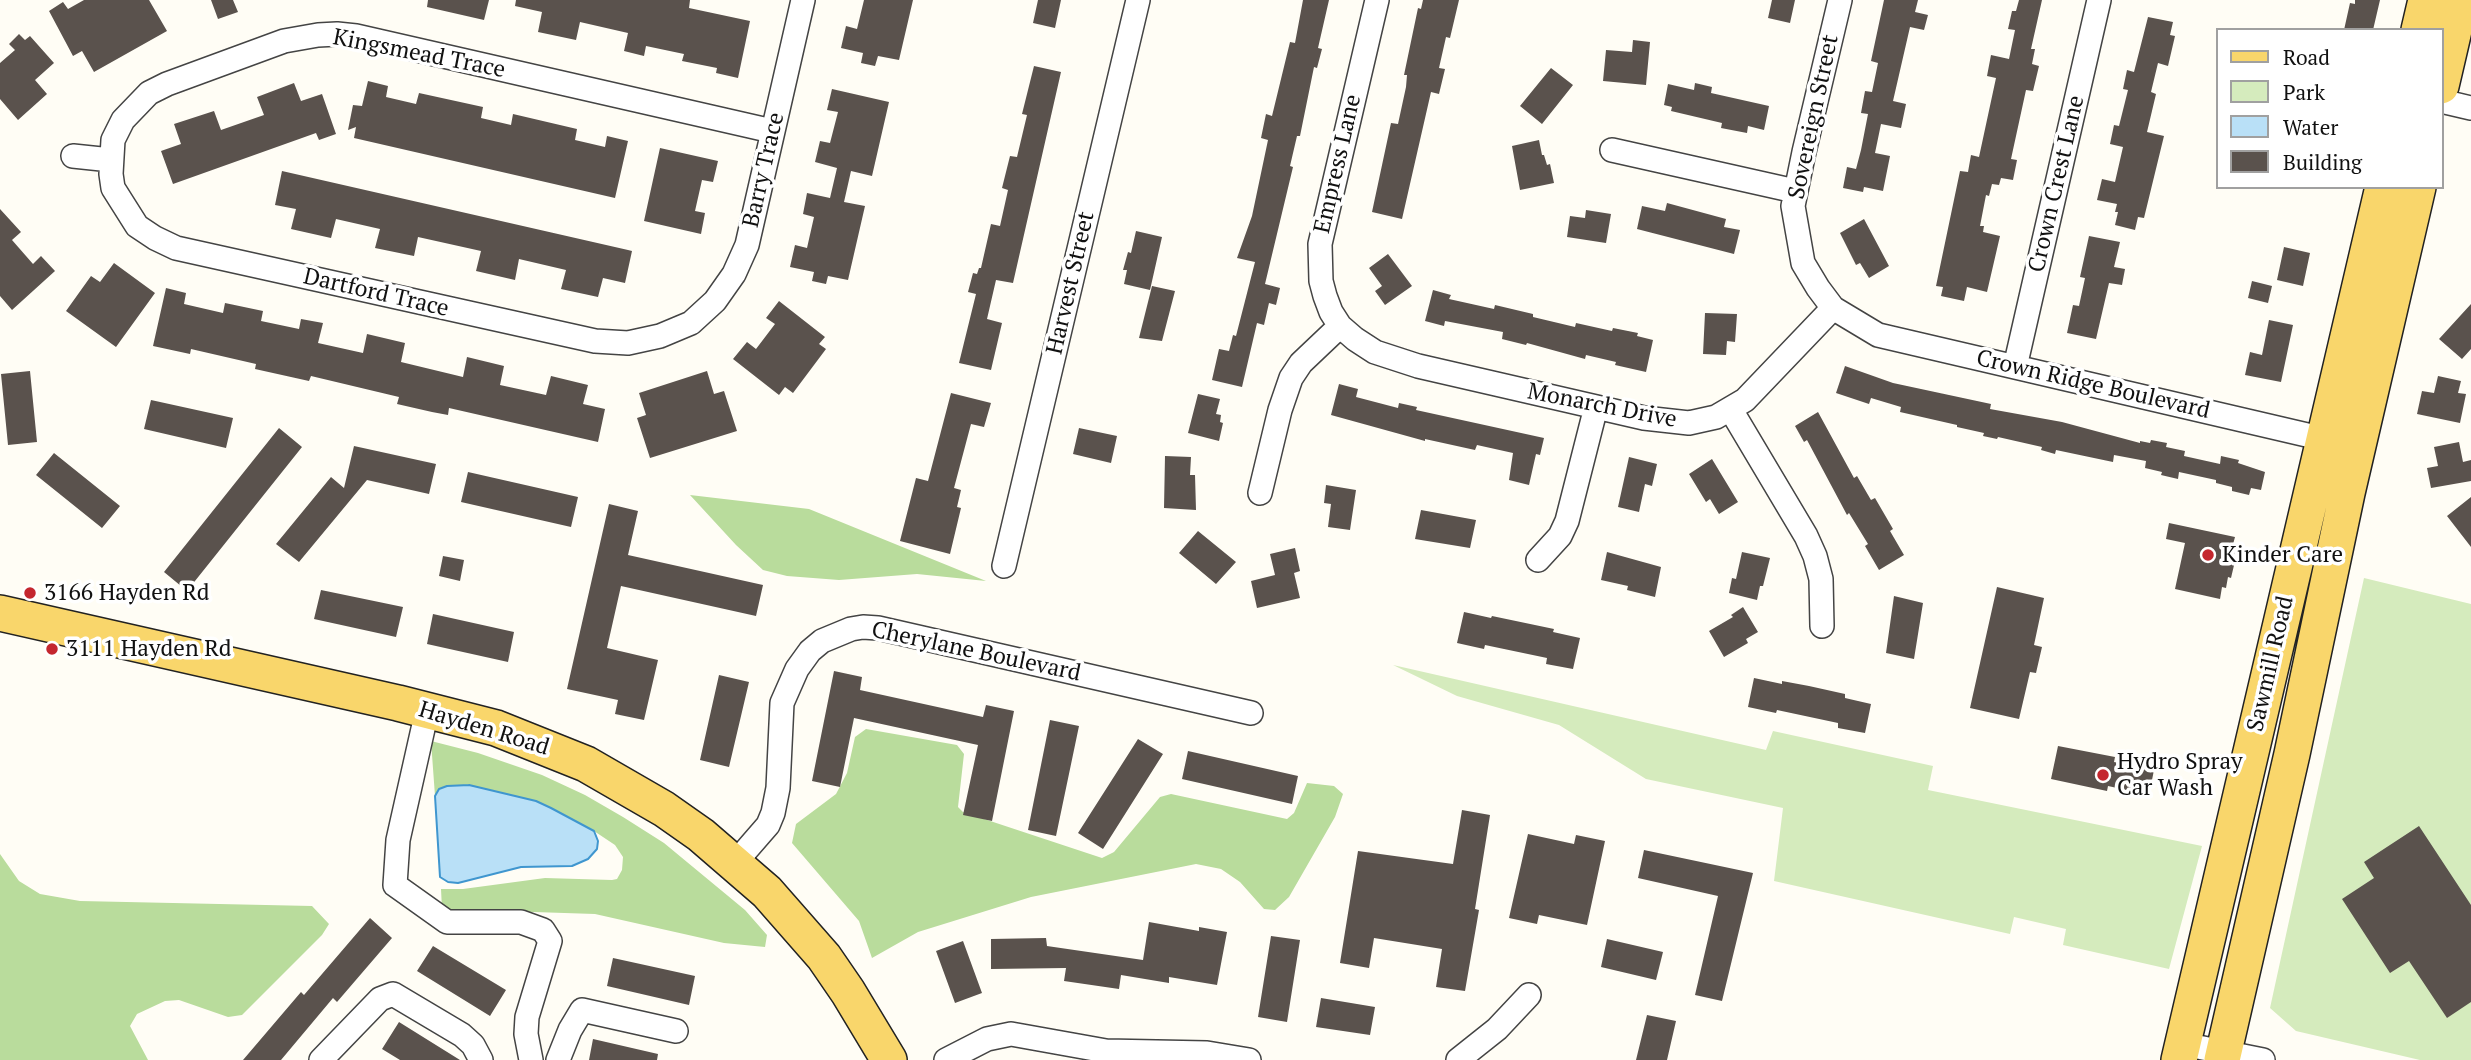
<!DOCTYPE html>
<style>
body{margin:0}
#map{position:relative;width:2471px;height:1060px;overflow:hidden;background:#fffdf5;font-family:"PT Serif",serif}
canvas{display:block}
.legend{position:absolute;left:2216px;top:28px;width:228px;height:161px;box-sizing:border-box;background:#fff;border:2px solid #a0a0a0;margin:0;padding:9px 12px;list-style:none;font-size:21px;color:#111}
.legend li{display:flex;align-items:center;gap:14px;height:35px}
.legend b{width:35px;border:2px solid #a0a0a0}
</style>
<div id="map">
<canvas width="2471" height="1060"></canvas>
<ul class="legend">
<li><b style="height:9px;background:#f9d66b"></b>Road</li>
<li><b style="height:19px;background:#d5ebbd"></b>Park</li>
<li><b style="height:19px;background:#b9e0f7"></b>Water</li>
<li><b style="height:19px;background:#5a524d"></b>Building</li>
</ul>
</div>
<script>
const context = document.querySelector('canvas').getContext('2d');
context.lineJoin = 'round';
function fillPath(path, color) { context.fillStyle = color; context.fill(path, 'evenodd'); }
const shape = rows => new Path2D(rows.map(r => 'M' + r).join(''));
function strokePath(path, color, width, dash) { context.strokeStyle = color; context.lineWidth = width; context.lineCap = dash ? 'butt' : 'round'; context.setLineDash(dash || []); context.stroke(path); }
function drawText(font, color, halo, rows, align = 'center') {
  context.font = font + ' "PT Serif",serif'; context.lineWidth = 7; context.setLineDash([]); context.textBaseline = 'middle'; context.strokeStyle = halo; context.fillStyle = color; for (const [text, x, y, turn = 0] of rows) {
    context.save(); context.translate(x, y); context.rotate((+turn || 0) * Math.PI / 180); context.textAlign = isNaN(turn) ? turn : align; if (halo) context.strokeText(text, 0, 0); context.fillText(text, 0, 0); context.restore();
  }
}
fillPath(shape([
 [2364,578,2471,604,2471,1060,2420,1060,2296,1031,2270,1008],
 [1393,665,1766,750,1773,731,1933,766,1928,790,2202,846,2169,969,2063,945,2066,929,2014,917,2010,934,1774,881,1783,808,1646,779,1559,725,1457,696]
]), '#d5ebbd');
fillPath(shape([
 [690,495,809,509,986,581,917,574,839,580,787,576,763,570,736,545],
 [866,729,957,745,964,754,958,807,963,812,1102,858,1114,852,1160,797,1171,794,1287,819,1294,813,1307,783,1334,786,1343,794,1335,817,1289,897,1275,910,1264,909,1240,882,1221,869,1196,864,1031,897,918,932,872,958,859,921,792,843,796,824,836,794,847,773,855,737],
 [431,741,478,753,542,775,585,795,623,817,664,843,745,910,767,935,765,947,724,943,595,914,442,909,441,889,463,889,545,878,612,880,617,879,622,870,623,857,615,845,594,831,536,801,469,785,447,786,439,789,435,796],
 [0,854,19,881,40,894,80,901,312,906,329,924,322,935,242,1015,228,1017,179,1000,165,1001,137,1014,130,1026,148,1060,0,1060]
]), '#b9dc9c');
const water = shape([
 [469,785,536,801,551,808,594,831,598,841,597,849,588,859,572,866,521,867,458,883,448,882,440,877,435,796,439,789,447,786,469,785]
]);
fillPath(water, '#b9e0f7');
strokePath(water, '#3f96cf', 2);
fillPath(shape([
 [84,0,149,0,167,31,94,72,82,51,73,56,49,11,63,2,68,9],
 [211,0,233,0,238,12,218,19],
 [428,0,489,0,484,20,427,7],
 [516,0,690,0,689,8,750,21,738,78,716,73,717,68,682,61,684,54,646,46,644,56,624,51,628,33,580,22,576,40,538,32,542,12,515,6],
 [864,0,913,0,899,60,878,56,875,66,861,63,863,53,841,48,846,26,857,29],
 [1038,0,1061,0,1055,28,1033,23],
 [1303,0,1329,0,1318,48,1322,49,1317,68,1314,67,1300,136,1297,136,1290,166,1293,167,1265,284,1280,288,1276,305,1269,303,1264,325,1257,323,1242,387,1212,380,1219,349,1229,351,1233,335,1236,336,1255,262,1237,258,1252,216,1268,140,1261,138,1266,114,1272,116,1290,42,1295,43],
 [1423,0,1459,0,1450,38,1446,37,1439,68,1445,69,1439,94,1431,92,1402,219,1372,212,1391,123,1398,124,1406,87,1407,75,1404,75,1418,8,1421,9],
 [1772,0,1795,0,1790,23,1768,18],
 [1884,0,1918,0,1915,12,1928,15,1924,30,1910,27,1893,101,1906,104,1901,128,1881,124,1875,153,1890,156,1883,191,1864,187,1863,192,1843,188,1847,167,1856,169,1861,150,1868,114,1861,113,1865,91,1872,92,1878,63,1871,61],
 [2019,0,2042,0,2031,49,2035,49,2032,64,2039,66,2033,91,2026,90,2011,159,2017,160,2013,180,2001,178,1999,185,1992,184,1989,196,1986,195,1980,226,1984,226,1983,232,2000,236,1987,292,1967,287,1964,301,1941,296,1943,287,1936,286,1960,171,1968,172,1971,155,1979,157,1996,78,1987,76,1991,55,2009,59,2015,30,2008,29,2012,11,2016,11],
 [2355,0,2380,0,2373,30,2344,30,2350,3,2355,4],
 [2148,17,2173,22,2170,35,2175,36,2168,66,2158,63,2151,92,2156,94,2147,132,2164,136,2144,218,2138,217,2135,230,2115,225,2118,212,2115,212,2117,204,2097,200,2102,179,2115,182,2123,147,2110,144,2114,125,2119,126,2128,90,2123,89,2127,70,2134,72],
 [19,34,25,40,30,36,54,63,35,80,47,94,18,120,0,99,0,63,15,50,9,44],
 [1633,40,1650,42,1646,85,1603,81,1606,50,1632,52],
 [1034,66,1061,72,1013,283,996,280,987,319,1002,323,991,370,959,363,976,294,968,292,973,273,977,274,979,268,981,268,991,224,1000,226,1008,190,1002,188,1010,156,1017,157,1027,115,1022,114],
 [1551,68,1573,85,1542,124,1520,106],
 [368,81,388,86,386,97,416,104,419,93,483,107,481,118,511,125,513,114,577,129,575,140,605,147,607,136,628,141,615,198,354,138,356,127,348,130,353,105,362,106],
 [294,83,301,101,322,94,336,134,319,140,316,133,173,184,161,151,181,144,174,124,214,111,221,130,264,115,257,97],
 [1695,83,1712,87,1711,93,1769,106,1764,130,1748,126,1747,133,1721,128,1722,123,1671,111,1672,107,1664,105,1668,84,1694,90],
 [832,89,889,102,872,176,851,171,844,202,865,206,848,280,828,276,826,284,812,281,814,272,790,267,795,245,807,248,814,217,803,214,807,193,830,198,837,168,815,162,820,141,830,143,838,112,827,110],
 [1539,140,1542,155,1544,155,1547,165,1550,164,1554,183,1520,190,1512,146],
 [660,148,718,161,713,182,702,180,695,211,705,213,701,234,644,221],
 [282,171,628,250,632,251,625,283,603,278,598,297,561,289,566,270,519,259,515,280,476,271,481,251,418,237,414,256,375,248,380,229,336,219,331,238,291,229,296,209,275,205],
 [1667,203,1726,219,1724,227,1740,230,1734,254,1637,229,1642,206,1665,211],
 [0,209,21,232,12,240,33,264,41,256,55,271,12,310,0,296],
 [1586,210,1611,214,1606,243,1567,237,1570,216,1585,218],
 [1864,219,1889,266,1869,278,1860,263,1856,265,1840,233],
 [1136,231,1162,237,1150,290,1124,284,1127,270,1123,270,1128,252,1131,253],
 [2089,236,2120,242,2114,267,2125,269,2122,285,2109,283,2096,339,2067,333,2073,305,2079,306,2085,278,2080,277],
 [2284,247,2310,253,2303,286,2277,280],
 [1388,254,1412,286,1385,305,1375,291,1382,286,1369,268],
 [114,263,155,293,116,347,66,311,91,276,100,282],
 [2252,281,2272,286,2268,303,2248,298],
 [1152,286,1175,291,1162,341,1139,338],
 [166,288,186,293,184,304,223,313,225,303,263,311,261,321,299,329,301,319,323,323,318,343,363,353,367,334,405,343,401,362,463,377,467,357,504,366,500,385,546,395,551,376,588,385,583,404,605,409,598,442,449,408,448,415,432,412,397,404,399,397,311,376,309,381,255,369,256,364,191,349,190,354,153,346],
 [1433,290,1451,295,1449,299,1494,309,1495,305,1533,314,1533,317,1575,327,1576,323,1612,331,1613,328,1638,333,1637,336,1653,340,1646,372,1615,365,1616,362,1586,355,1585,359,1527,343,1526,345,1502,339,1503,332,1445,321,1444,326,1425,321],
 [779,301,825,337,819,344,826,349,793,393,785,387,779,395,733,359,747,342,756,349,775,324,766,318],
 [2471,304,2471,349,2462,359,2439,339],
 [1705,313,1737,314,1735,342,1727,341,1726,355,1703,354],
 [2269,320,2293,325,2281,382,2245,375,2250,352,2262,355],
 [1845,366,1893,383,1991,404,1990,409,2062,422,2140,443,2140,441,2150,443,2151,440,2167,443,2166,447,2185,451,2184,456,2220,464,2221,456,2239,460,2238,463,2265,472,2261,490,2251,488,2249,495,2232,491,2232,487,2216,483,2216,480,2179,472,2178,479,2161,475,2162,472,2145,468,2146,461,2114,455,2113,462,2056,450,2055,454,2041,450,2042,447,1998,437,1997,439,1983,436,1984,433,1957,427,1957,425,1900,412,1901,407,1871,398,1869,404,1836,393],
 [30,371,37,442,8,445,1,374],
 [707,371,714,394,724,391,737,431,650,458,637,418,646,415,639,393],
 [2438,376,2461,381,2458,393,2466,394,2460,423,2417,414,2422,391,2434,393],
 [1339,384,1358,389,1356,397,1398,408,1399,403,1417,407,1416,410,1544,438,1540,455,1536,454,1529,485,1509,480,1513,453,1477,445,1475,450,1425,439,1425,441,1331,415],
 [951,393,991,403,984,427,971,424,954,488,961,490,957,507,961,508,950,554,900,541,916,478,928,481],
 [1198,394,1220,399,1216,414,1221,415,1220,422,1223,423,1219,441,1188,433],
 [151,400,233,418,226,448,144,429],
 [1818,412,1854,478,1857,476,1871,500,1875,498,1893,529,1890,531,1904,555,1879,570,1865,546,1868,544,1849,513,1847,515,1807,440,1804,442,1795,426],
 [279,428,302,447,187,591,164,572],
 [1079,428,1117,436,1111,463,1073,454],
 [2459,442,2463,462,2471,460,2471,481,2431,488,2427,468,2438,466,2434,447],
 [354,446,436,464,429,494,367,480,299,562,276,544,331,477,344,488],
 [54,453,120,506,102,528,36,475],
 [1165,456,1191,457,1190,475,1195,475,1196,510,1164,508],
 [1629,457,1657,464,1652,486,1645,484,1639,512,1618,507],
 [1712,459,1738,502,1719,514,1710,499,1706,502,1689,474],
 [468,472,578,497,571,527,461,502],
 [1326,485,1356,490,1350,530,1328,527,1331,504,1324,503],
 [2471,497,2471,547,2447,516],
 [609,504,638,511,628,555,763,585,756,616,621,586,607,648,658,660,644,720,615,714,618,700,567,689],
 [1421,510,1476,520,1470,548,1415,539],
 [2169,523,2235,537,2232,548,2235,549,2233,561,2235,561,2231,578,2228,577,2226,588,2222,587,2220,599,2175,589,2185,543,2166,539],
 [1198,531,1236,562,1216,584,1179,553],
 [1295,548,1300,571,1294,573,1300,598,1257,608,1251,581,1275,575,1270,554],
 [1607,552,1661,567,1655,597,1627,590,1628,586,1601,580],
 [1742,552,1770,558,1763,586,1760,586,1757,600,1729,593,1732,578,1736,579],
 [443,556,464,560,460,581,439,576],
 [1997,587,2044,598,2034,645,2042,647,2036,673,2030,672,2019,719,1970,708],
 [321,590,403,607,396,637,314,619],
 [1894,596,1923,603,1914,659,1886,653],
 [1743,607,1758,632,1746,639,1748,643,1724,657,1709,631,1733,617,1731,615],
 [1464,612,1491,618,1492,616,1554,629,1553,632,1580,638,1573,669,1546,664,1547,658,1485,645,1484,649,1457,643],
 [433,614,514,632,508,662,427,644],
 [834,671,862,677,860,690,983,717,986,705,1014,711,992,821,963,815,978,745,854,718,840,787,812,781],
 [719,675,749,682,729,767,700,760],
 [1754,678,1782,684,1782,681,1809,686,1845,694,1845,698,1871,704,1865,733,1838,728,1838,723,1777,710,1776,713,1748,707],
 [1050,720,1079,726,1056,836,1028,830],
 [1138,739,1163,754,1103,849,1078,833],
 [2058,746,2115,757,2114,762,2154,770,2149,795,2108,786,2107,791,2051,779],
 [1188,751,1298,776,1292,804,1182,779],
 [1462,810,1490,815,1475,909,1479,910,1465,991,1436,987,1442,949,1374,938,1369,968,1340,963,1358,851,1453,864],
 [2419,826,2471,905,2471,1002,2447,1018,2409,961,2390,973,2342,899,2374,878,2364,862],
 [1528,834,1574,844,1576,835,1605,841,1587,925,1539,915,1537,924,1509,918],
 [1644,850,1753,873,1722,1001,1695,995,1718,896,1638,878],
 [370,918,392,938,337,1002,333,998,281,1060,243,1060,301,992,304,995],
 [1149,922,1199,931,1199,927,1227,932,1217,985,1169,977,1169,983,1121,975,1119,989,1064,981,1066,968,991,969,991,939,1046,938,1047,946,1143,960],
 [1271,936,1300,940,1287,1022,1258,1017],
 [1607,939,1663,952,1656,980,1601,967],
 [963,941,982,993,955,1003,936,951],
 [433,946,506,990,490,1016,417,971],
 [613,958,695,976,689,1005,607,986],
 [1321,998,1375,1007,1370,1035,1316,1027],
 [1647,1015,1676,1021,1667,1060,1636,1060],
 [399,1022,460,1060,400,1060,382,1049],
 [593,1039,658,1054,657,1060,589,1060]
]), '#5a524d');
const street = shape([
 [1377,0,1320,244,1321,281,1325,296,1331,312,1340,326,1355,339,1375,352,1418,366,1644,418,1689,423,1716,417,1745,400,1833,308],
 [1840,0,1804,152,1793,206,1803,263,1818,288,1833,308,1878,335,2337,442],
 [2441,101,2471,108],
 [772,131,356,36,337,34,318,35,284,41,167,84,149,93,123,120,113,140,111,174,113,188,137,226,155,238,176,248,595,341,628,343,660,336,691,323,715,301,734,274,747,245,803,0],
 [1612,150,1795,191],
 [73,156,111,160],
 [2015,367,2099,0],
 [1731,410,1806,536,1815,556,1821,579,1822,626],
 [1260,493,1280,410,1291,378,1301,363,1340,326],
 [1538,560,1560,536,1567,521,1596,407],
 [1004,566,1138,0],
 [427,711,398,840,395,885,447,922,521,922,543,930,550,941,527,1017,526,1034,531,1060],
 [735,863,768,825,773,813,778,788,782,703,797,669,810,651,822,641,851,629,863,627,878,628,1251,713],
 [2183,1044,2263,1060],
 [321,1060,380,999,393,994,462,1035,473,1045,481,1060],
 [558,1060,570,1030,582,1010,676,1031],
 [946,1060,987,1039,1011,1034,1106,1051,1207,1053,1249,1060],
 [1458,1060,1497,1029,1529,995]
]);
const primary = shape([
 [2419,30,2426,0],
 [2441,86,2461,0],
 [0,613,398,703,496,728,586,764,664,809,701,835,767,892,824,957,848,992,889,1060],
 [2179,1060,2383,187],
 [2222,1060,2292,754,2347,493,2418,187]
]);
strokePath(street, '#444', 26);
strokePath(primary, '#222', 38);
strokePath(street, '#fff', 23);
strokePath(primary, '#f9d66b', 35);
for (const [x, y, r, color] of [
 [2208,555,7,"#c4262e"],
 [30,593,7,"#c4262e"],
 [52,649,7,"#c4262e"],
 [2103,775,7,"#c4262e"]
]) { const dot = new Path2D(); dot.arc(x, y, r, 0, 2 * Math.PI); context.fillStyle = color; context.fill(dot); strokePath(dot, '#fff', 2.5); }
drawText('23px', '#111', '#fff', [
 ["Kingsmead Trace",419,54,11],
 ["Sovereign Street",1814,117,-78],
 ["Empress Lane",1338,164,-77],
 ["Barry Trace",764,170,-77],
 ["Crown Crest Lane",2057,184,-77],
 ["Harvest Street",1071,283,-77],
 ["Dartford Trace",376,293,13],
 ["Crown Ridge Boulevard",2093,385,13],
 ["Monarch Drive",1602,406,11],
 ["Cherylane Boulevard",976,652,12],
 ["Sawmill Road",2271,664,-77],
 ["Hayden Road",484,729,17]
]);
drawText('23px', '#111', '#fff', [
 ["Kinder Care",2222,555],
 ["3166 Hayden Rd",44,593],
 ["3111 Hayden Rd",66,649],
 ["Hydro Spray",2117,762],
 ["Car Wash",2117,788]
], 'left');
</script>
